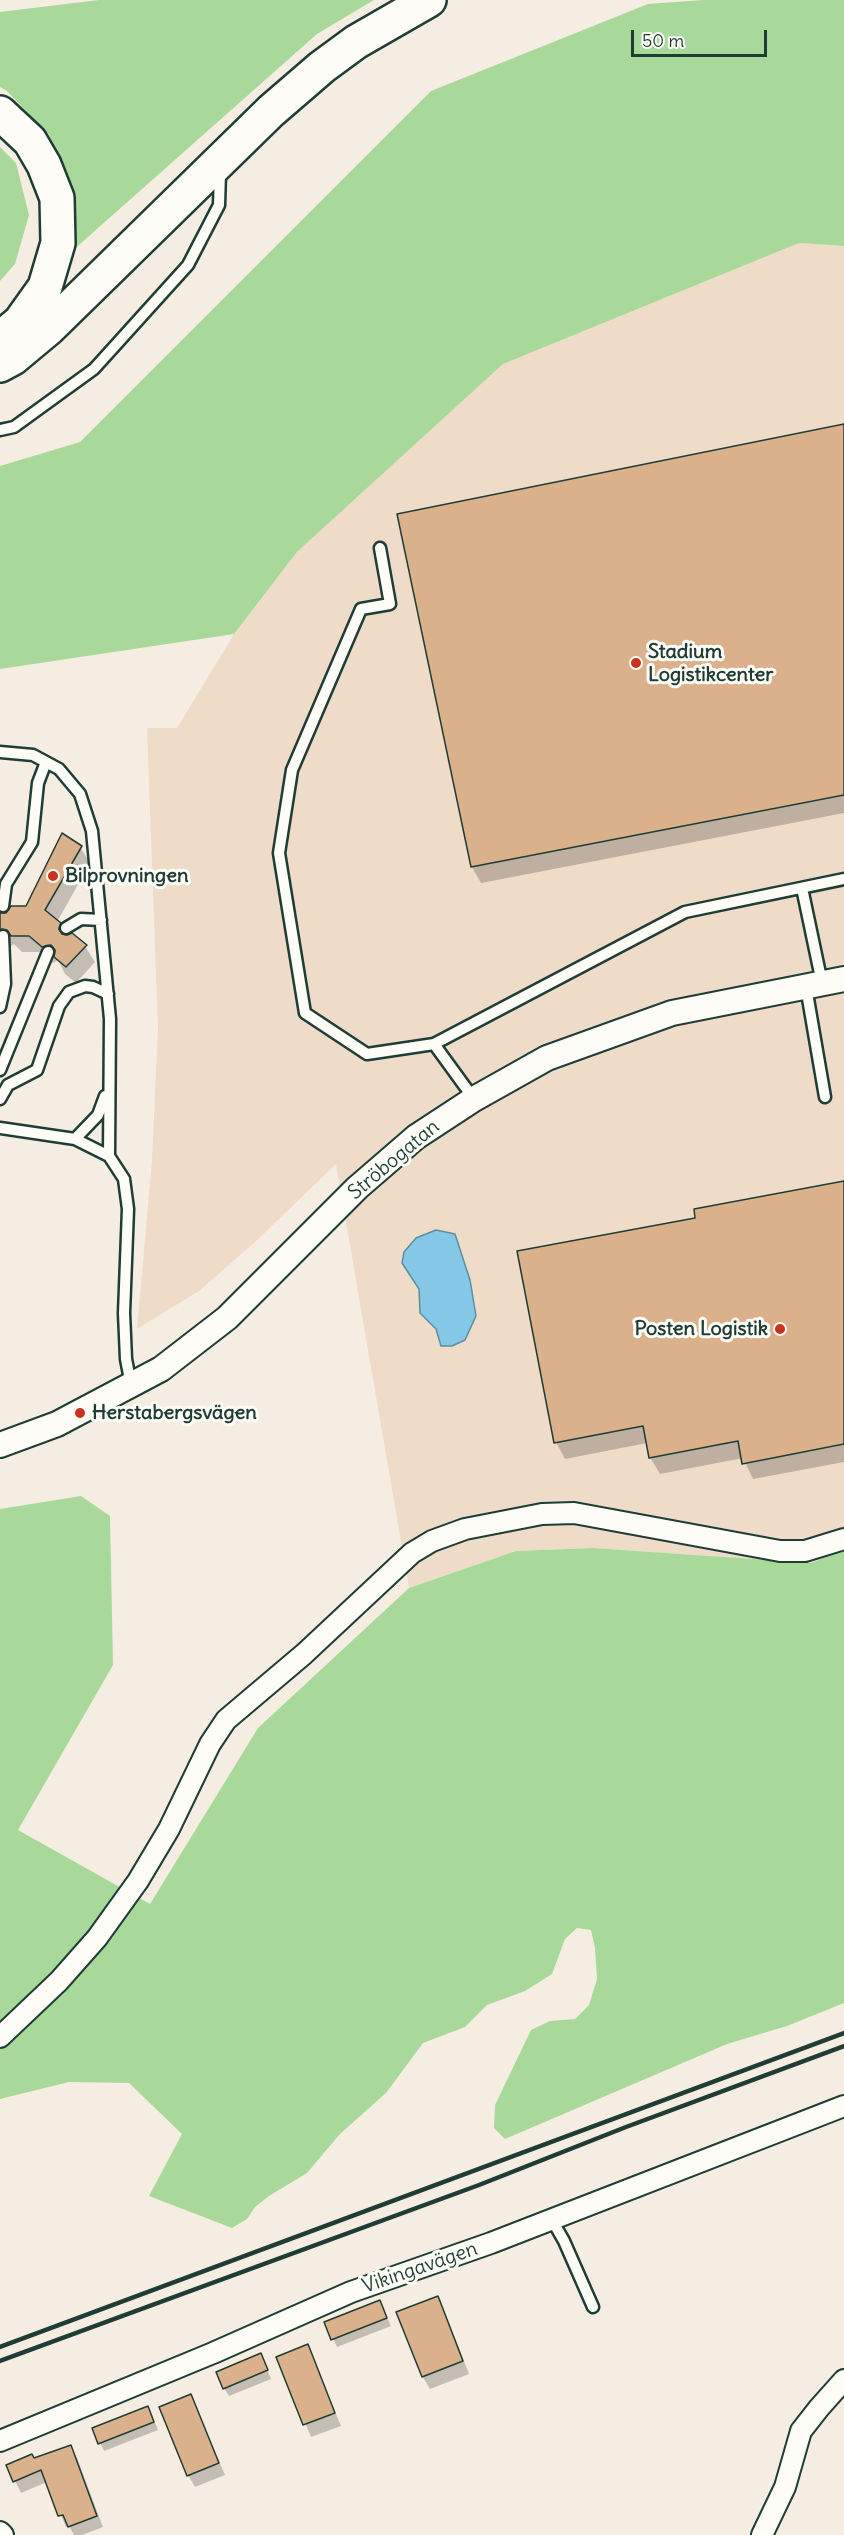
<!DOCTYPE html>
<meta charset="utf-8">
<style>
body{margin:0}
#map{position:relative;width:844px;height:2535px;overflow:hidden;background:#f6ede2;font-family:Delius,sans-serif}
canvas{display:block}
.scale{position:absolute;left:631px;top:30px;width:136px;height:27px;box-sizing:border-box;border:3px solid #1f3d34;border-top:0;padding-left:8px;font-size:18px;line-height:21px;white-space:nowrap;color:#1f3d34;-webkit-text-stroke:4px #fdfcf7;paint-order:stroke}
</style>
<div id="map">
<canvas width="844" height="2535"></canvas>
<div class="scale">50 m</div>
</div>
<script>
const context = document.querySelector('canvas').getContext('2d');
context.lineJoin = 'round';
function fillPath(path, color) { context.fillStyle = color; context.fill(path, 'evenodd'); }
const shape = rows => new Path2D(rows.map(r => 'M' + r).join(''));
function strokePath(path, color, width, dash) { context.strokeStyle = color; context.lineWidth = width; context.lineCap = dash ? 'butt' : 'round'; context.setLineDash(dash || []); context.stroke(path); }
function drawText(font, color, halo, rows, align = 'center') {
  context.font = font + ' Delius,sans-serif'; context.lineWidth = 6; context.setLineDash([]); context.textBaseline = 'middle'; context.strokeStyle = halo; context.fillStyle = color; for (const [text, x, y, turn = 0] of rows) {
    context.save(); context.translate(x, y); context.rotate((+turn || 0) * Math.PI / 180); context.textAlign = isNaN(turn) ? turn : align; if (halo) context.strokeText(text, 0, 0); context.fillText(text, 0, 0); context.restore();
  }
}
fillPath(shape([
 [799,243,844,246,844,1548,812,1563,593,1548,516,1551,409,1588,336,1164,255,1242,199,1291,137,1329,152,1161,158,1028,147,728,177,728,234,634,297,552,503,364]
]), '#eedbc8');
fillPath(shape([
 [99,0,374,0,317,34,71,252,65,178,49,135,7,91,0,87,0,12],
 [703,0,844,0,844,246,799,243,503,364,297,552,234,634,0,669,0,466,80,442,431,91,648,4],
 [0,147,16,163,29,215,15,264,0,281],
 [81,1496,110,1516,113,1665,18,1830,150,1904,258,1728,409,1588,516,1551,593,1548,812,1563,844,1548,844,2003,787,2026,727,2044,505,2139,494,2128,495,2105,531,2030,550,2021,575,2019,589,2005,597,1979,595,1948,591,1930,577,1928,565,1939,552,1974,525,1991,487,2005,465,2027,423,2043,386,2093,340,2134,307,2173,269,2196,255,2207,247,2219,232,2228,149,2196,182,2134,129,2083,69,2082,0,2099,0,1509]
]), '#a8d99a');
const water = shape([
 [436,1230,455,1234,470,1280,476,1316,465,1340,452,1346,441,1346,436,1329,420,1313,419,1289,402,1263,404,1252,416,1238,436,1230]
]);
fillPath(water, '#85c7e6');
strokePath(water, '#5c909f', 1.5);
fillPath(shape([
 [844,425,844,813,481,883,472,867,399,515],
 [80,847,90,863,57,922,67,937,85,946,95,962,76,983,65,974,58,960,53,963,39,952,22,952,14,944,0,953,0,914,26,907],
 [844,1182,844,1462,753,1479,743,1458,660,1474,650,1457,647,1443,565,1459,556,1442,697,1219],
 [437,2298,444,2310,469,2374,430,2389,423,2377,398,2313],
 [380,2302,391,2326,337,2347,326,2323],
 [307,2346,341,2426,311,2437,278,2357],
 [261,2355,271,2379,229,2396,224,2388],
 [191,2396,225,2475,195,2487,188,2475],
 [152,2415,158,2430,104,2451,94,2429],
 [70,2446,77,2458,103,2527,82,2535,74,2535,69,2526,66,2527,47,2482,21,2493,8,2466,34,2460]
]), '#0003');
const building = shape([
 [844,424,844,795,471,867,397,514,844,424],
 [62,833,82,846,45,910,61,923,59,929,62,934,67,935,72,933,87,945,66,967,54,957,55,950,51,945,42,947,29,936,11,936,7,930,0,929,0,913,6,913,11,906,26,906,62,833],
 [844,1181,844,1444,742,1464,738,1441,649,1458,643,1426,554,1443,517,1251,695,1218,694,1209,844,1181],
 [438,2296,463,2361,422,2377,396,2312,438,2296],
 [380,2300,387,2318,331,2340,324,2322,380,2300],
 [308,2344,335,2413,303,2425,276,2357,308,2344],
 [261,2353,268,2370,223,2389,216,2372,261,2353],
 [191,2394,219,2463,187,2476,159,2407,191,2394],
 [148,2406,154,2422,98,2444,92,2428,148,2406],
 [71,2445,97,2516,68,2527,63,2515,58,2516,41,2470,13,2482,6,2465,32,2454,34,2458,71,2445]
]);
fillPath(building, '#dbb18c');
strokePath(building, '#1f3d34', 1.5);
const service = shape([
 [0,430,14,427,94,369,188,265,219,205,220,172],
 [380,548,390,604,361,609,292,770,279,853,305,1013,367,1054,434,1044,685,912,844,879],
 [0,752,33,755,59,769,80,794,92,831,110,1019,109,1156],
 [802,888,822,983],
 [3,906,6,884,32,842,38,783,46,762],
 [66,928,81,919,101,920],
 [806,987,825,1097],
 [0,1007,5,984,3,936],
 [434,1044,474,1099],
 [0,1070,48,952],
 [0,1099,8,1085,37,1070,59,1006,69,992,85,986,93,987,108,994],
 [0,1128,75,1139,109,1156,124,1179,128,1209,124,1313,126,1359,131,1385],
 [75,1139,98,1115,105,1096],
 [552,2220,564,2241,593,2307]
]);
const minor = shape([
 [0,2037,59,1981,97,1938,138,1881,169,1829,210,1744,226,1720,304,1654,412,1553,432,1541,465,1529,542,1514,574,1513,780,1551,805,1551,844,1539],
 [0,2441,213,2353,351,2292,491,2243,844,2106],
 [0,2532,3,2535],
 [762,2535,785,2487,801,2431,819,2408,844,2380]
]);
const tertiary = shape([
 [0,1445,57,1424,161,1369,227,1318,357,1188,416,1137,474,1099,547,1058,672,1013,844,979]
]);
const motorway = shape([
 [0,113,30,141,44,165,57,198,58,243,45,287,20,322,0,339],
 [0,365,13,358,49,328,271,111,322,67,356,42,429,0]
]);
strokePath(service, '#1f3d34', 15);
strokePath(minor, '#1f3d34', 24);
strokePath(tertiary, '#1f3d34', 28);
strokePath(motorway, '#1f3d34', 38);
strokePath(service, '#fdfcf7', 10);
strokePath(minor, '#fdfcf7', 20);
strokePath(tertiary, '#fdfcf7', 24);
strokePath(motorway, '#fdfcf7', 33);
strokePath(shape([
 [0,2347,844,2033],
 [0,2361,479,2185,626,2127,844,2046]
]), '#1f3d34', 4.5);
for (const [x, y, r, color] of [
 [636,663,6,"#c8321e"],
 [53,876,6,"#c8321e"],
 [780,1329,6,"#c8321e"],
 [80,1413,6,"#c8321e"]
]) { const dot = new Path2D(); dot.arc(x, y, r, 0, 2 * Math.PI); context.fillStyle = color; context.fill(dot); strokePath(dot, '#fdfcf7', 2); }
drawText('bold 20px', '#1f3d34', '#fdfcf7', [
 ["Stadium",648,652],
 ["Logistikcenter",648,675],
 ["Bilprovningen",65,876],
 ["Posten Logistik",768,1329,"right"],
 ["Herstabergsvägen",92,1413]
], 'left');
drawText('20px', '#1f3d34', '#fdfcf7', [
 ["Ströbogatan",394,1160,-40],
 ["Vikingavägen",420,2268,-19]
]);
</script>
